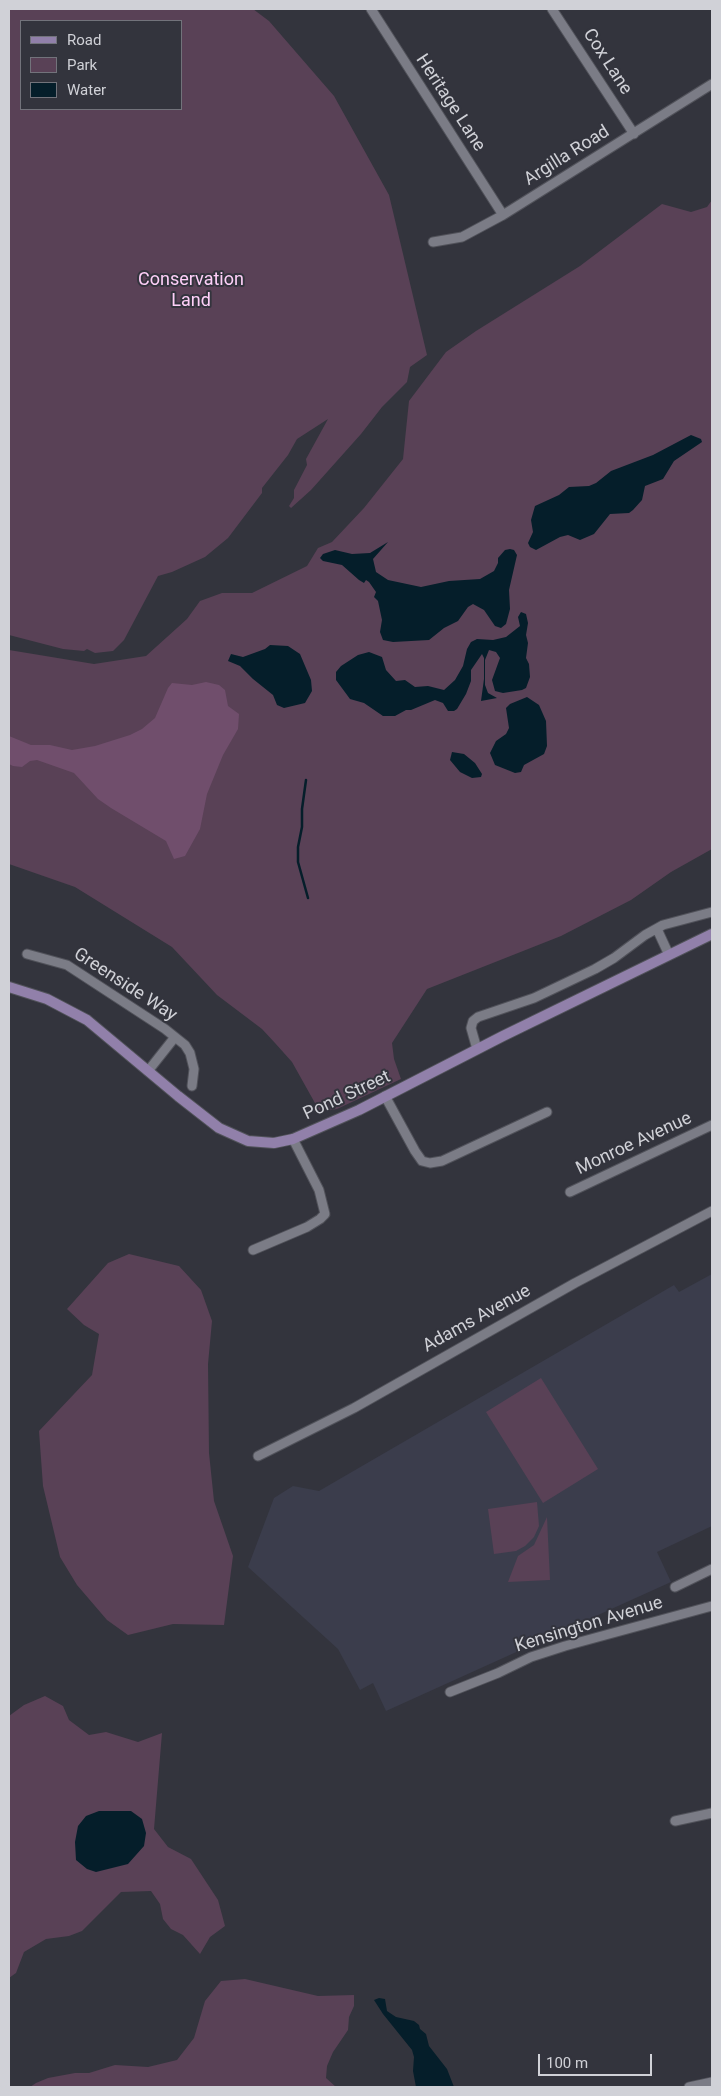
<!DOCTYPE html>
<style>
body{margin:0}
#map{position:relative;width:721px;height:2096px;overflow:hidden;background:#33343d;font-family:Roboto,sans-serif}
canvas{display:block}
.frame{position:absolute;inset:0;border:10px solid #d0d1d7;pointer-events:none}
.legend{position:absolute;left:20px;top:20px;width:162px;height:90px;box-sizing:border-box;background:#33343d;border:1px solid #72737b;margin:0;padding:6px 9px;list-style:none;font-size:15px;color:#d0d1d7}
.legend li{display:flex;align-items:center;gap:10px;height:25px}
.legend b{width:25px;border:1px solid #72737b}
.scale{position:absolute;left:538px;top:2054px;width:114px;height:22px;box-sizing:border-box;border:2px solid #d0d1d7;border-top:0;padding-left:6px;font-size:15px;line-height:18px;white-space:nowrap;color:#d0d1d7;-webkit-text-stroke:4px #33343d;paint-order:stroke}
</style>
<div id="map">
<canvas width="721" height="2096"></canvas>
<div class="frame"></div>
<ul class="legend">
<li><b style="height:6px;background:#9180aa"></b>Road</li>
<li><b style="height:14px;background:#594156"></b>Park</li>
<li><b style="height:14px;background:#051e2a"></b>Water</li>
</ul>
<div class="scale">100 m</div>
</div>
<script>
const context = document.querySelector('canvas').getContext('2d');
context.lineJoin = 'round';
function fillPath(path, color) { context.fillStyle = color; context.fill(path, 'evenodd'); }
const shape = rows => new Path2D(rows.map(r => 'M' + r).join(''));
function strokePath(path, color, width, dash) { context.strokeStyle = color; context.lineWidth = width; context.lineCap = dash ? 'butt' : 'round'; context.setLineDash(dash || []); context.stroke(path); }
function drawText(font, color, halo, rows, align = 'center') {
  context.font = font + ' Roboto,sans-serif'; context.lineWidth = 4; context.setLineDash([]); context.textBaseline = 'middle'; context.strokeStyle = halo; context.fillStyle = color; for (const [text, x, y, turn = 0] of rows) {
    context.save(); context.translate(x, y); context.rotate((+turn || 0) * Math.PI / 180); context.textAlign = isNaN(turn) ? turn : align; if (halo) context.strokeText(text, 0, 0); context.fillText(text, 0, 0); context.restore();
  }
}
fillPath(shape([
 [712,1274,712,1526,657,1552,671,1582,386,1711,373,1683,360,1690,338,1649,248,1567,274,1498,293,1486,319,1491,674,1285,679,1292]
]), '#3b3d4c');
fillPath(shape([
 [9,9,253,9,269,21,334,96,389,195,427,355,410,367,407,382,382,407,361,434,311,490,291,508,289,506,294,498,294,490,307,465,306,459,328,419,297,439,288,455,262,488,262,493,228,538,205,557,172,572,158,576,124,640,113,651,95,653,87,649,84,651,63,649,9,635],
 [181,21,181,109,21,109,21,21],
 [712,200,712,849,671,872,631,900,561,936,427,989,392,1043,394,1059,401,1079,337,1109,320,1112,292,1062,275,1043,262,1029,217,995,172,947,75,887,9,864,9,650,94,664,146,656,187,619,200,601,222,593,252,593,307,566,318,548,332,542,364,508,403,459,409,401,446,352,476,331,580,266,662,204,691,212,707,207],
 [129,1254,179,1266,201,1290,212,1321,208,1364,209,1453,214,1501,233,1556,224,1625,173,1624,128,1635,107,1620,77,1585,60,1557,43,1486,39,1431,92,1375,99,1334,84,1325,67,1309,108,1263],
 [541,1378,598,1469,543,1503,486,1412],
 [537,1502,539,1526,534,1537,525,1546,516,1551,494,1554,488,1509],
 [547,1517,550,1580,508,1582,518,1556,534,1545],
 [45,1696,63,1706,69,1720,89,1735,106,1732,138,1742,162,1733,154,1829,168,1847,191,1859,218,1900,225,1926,210,1937,200,1954,183,1935,171,1929,163,1919,160,1904,151,1891,121,1892,82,1931,69,1936,46,1939,24,1952,16,1973,9,1978,9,1716,24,1705],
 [245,1979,318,1996,354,1995,354,2006,349,2017,348,2030,333,2052,327,2066,326,2078,336,2087,30,2087,36,2083,48,2078,75,2073,89,2073,115,2065,148,2067,177,2060,194,2038,205,2001,221,1981]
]), '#594156');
fillPath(shape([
 [206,682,219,685,225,690,228,706,239,714,238,729,223,755,207,794,200,829,185,856,174,859,166,841,111,808,98,799,74,773,37,760,30,761,22,767,13,766,9,764,9,736,31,745,50,745,72,750,95,746,130,735,142,729,155,718,168,688,172,683,192,685]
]), '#704e6c');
fillPath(shape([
 [691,435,701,439,702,442,674,461,663,479,645,486,642,500,633,510,629,513,610,514,594,534,580,540,568,535,560,537,536,550,530,547,528,543,533,532,531,520,535,506,559,495,569,487,589,486,596,483,611,471,653,455],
 [388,542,373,559,376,572,388,580,421,587,449,581,480,579,494,571,498,563,498,558,505,550,510,549,514,550,517,555,509,590,510,609,506,624,501,628,495,626,484,610,473,604,468,607,458,621,444,628,429,640,393,642,383,640,380,632,382,620,378,601,374,597,376,592,369,582,366,580,364,583,359,580,342,565,323,561,320,558,323,554,335,550,352,554,370,553],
 [521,612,526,614,528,623,526,635,528,643,526,658,529,664,530,677,526,688,522,690,503,693,495,691,492,680,500,658,496,652,489,650,485,660,485,685,488,693,497,698,481,701,484,679,484,658,482,654,471,670,471,681,466,694,457,709,454,711,448,711,443,703,435,700,411,710,406,710,395,716,383,716,364,703,350,699,336,680,336,672,341,666,358,655,369,652,382,657,386,670,396,681,405,680,415,687,428,686,444,690,455,680,463,666,467,649,471,642,477,639,493,640,506,637,520,626,518,617],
 [270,645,288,646,300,654,311,680,312,691,305,703,284,708,277,705,273,695,253,679,240,666,228,661,231,654,243,657,265,649],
 [527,697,539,705,546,721,547,746,544,754,524,765,521,772,515,773,495,765,490,753,496,741,506,734,509,728,506,708,510,704],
 [452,752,464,754,475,763,482,774,481,777,472,778,460,772,450,760],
 [99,1811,131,1811,142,1819,146,1833,144,1846,128,1864,96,1872,87,1869,76,1860,75,1842,78,1826,86,1816],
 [379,1998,385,1999,387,2011,396,2017,414,2021,419,2025,420,2029,426,2034,429,2046,447,2069,454,2087,416,2087,413,2071,414,2057,412,2050,383,2014,374,2000]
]), '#051e2a');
strokePath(shape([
 [306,780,302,809,302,827,298,847,298,862,308,898]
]), '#051e2a', 2.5);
const street = shape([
 [371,9,503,215],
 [552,9,634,134],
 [433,242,462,237,503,215,712,84],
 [657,929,669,955],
 [27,954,67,965,165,1029,185,1045,190,1053,194,1069,192,1086],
 [477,1049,471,1028,473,1021,478,1017,534,998,595,969,614,958,645,935,663,925,712,912],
 [148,1071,175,1037],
 [385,1096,415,1151,422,1161,430,1163,442,1161,547,1112],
 [570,1192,712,1125],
 [253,1250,307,1227,320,1219,325,1214,319,1190,293,1139],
 [258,1456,354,1408,575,1283,712,1211],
 [675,1587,712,1569],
 [450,1692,498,1673,531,1657,565,1646,712,1606],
 [675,1821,712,1813],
 [689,2087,712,2082]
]);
const secondary = shape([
 [9,987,47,999,87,1020,178,1096,219,1128,248,1141,274,1143,293,1139,359,1110,503,1036,712,934]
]);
strokePath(street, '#51525a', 11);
strokePath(secondary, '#51525a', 12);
strokePath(street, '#7b7c86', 9);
strokePath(secondary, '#9180aa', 10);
drawText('18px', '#d0d1d7', '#33343d', [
 ["Cox Lane",607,62,57],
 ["Heritage Lane",450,103,57],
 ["Argilla Road",567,156,-32],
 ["Greenside Way",125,985,33],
 ["Pond Street",347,1096,-25],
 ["Monroe Avenue",634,1144,-25],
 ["Adams Avenue",477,1319,-29],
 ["Kensington Avenue",589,1625,-17]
]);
drawText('18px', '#fecff8', '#33343d', [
 ["Conservation",191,280],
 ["Land",191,301]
]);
</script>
